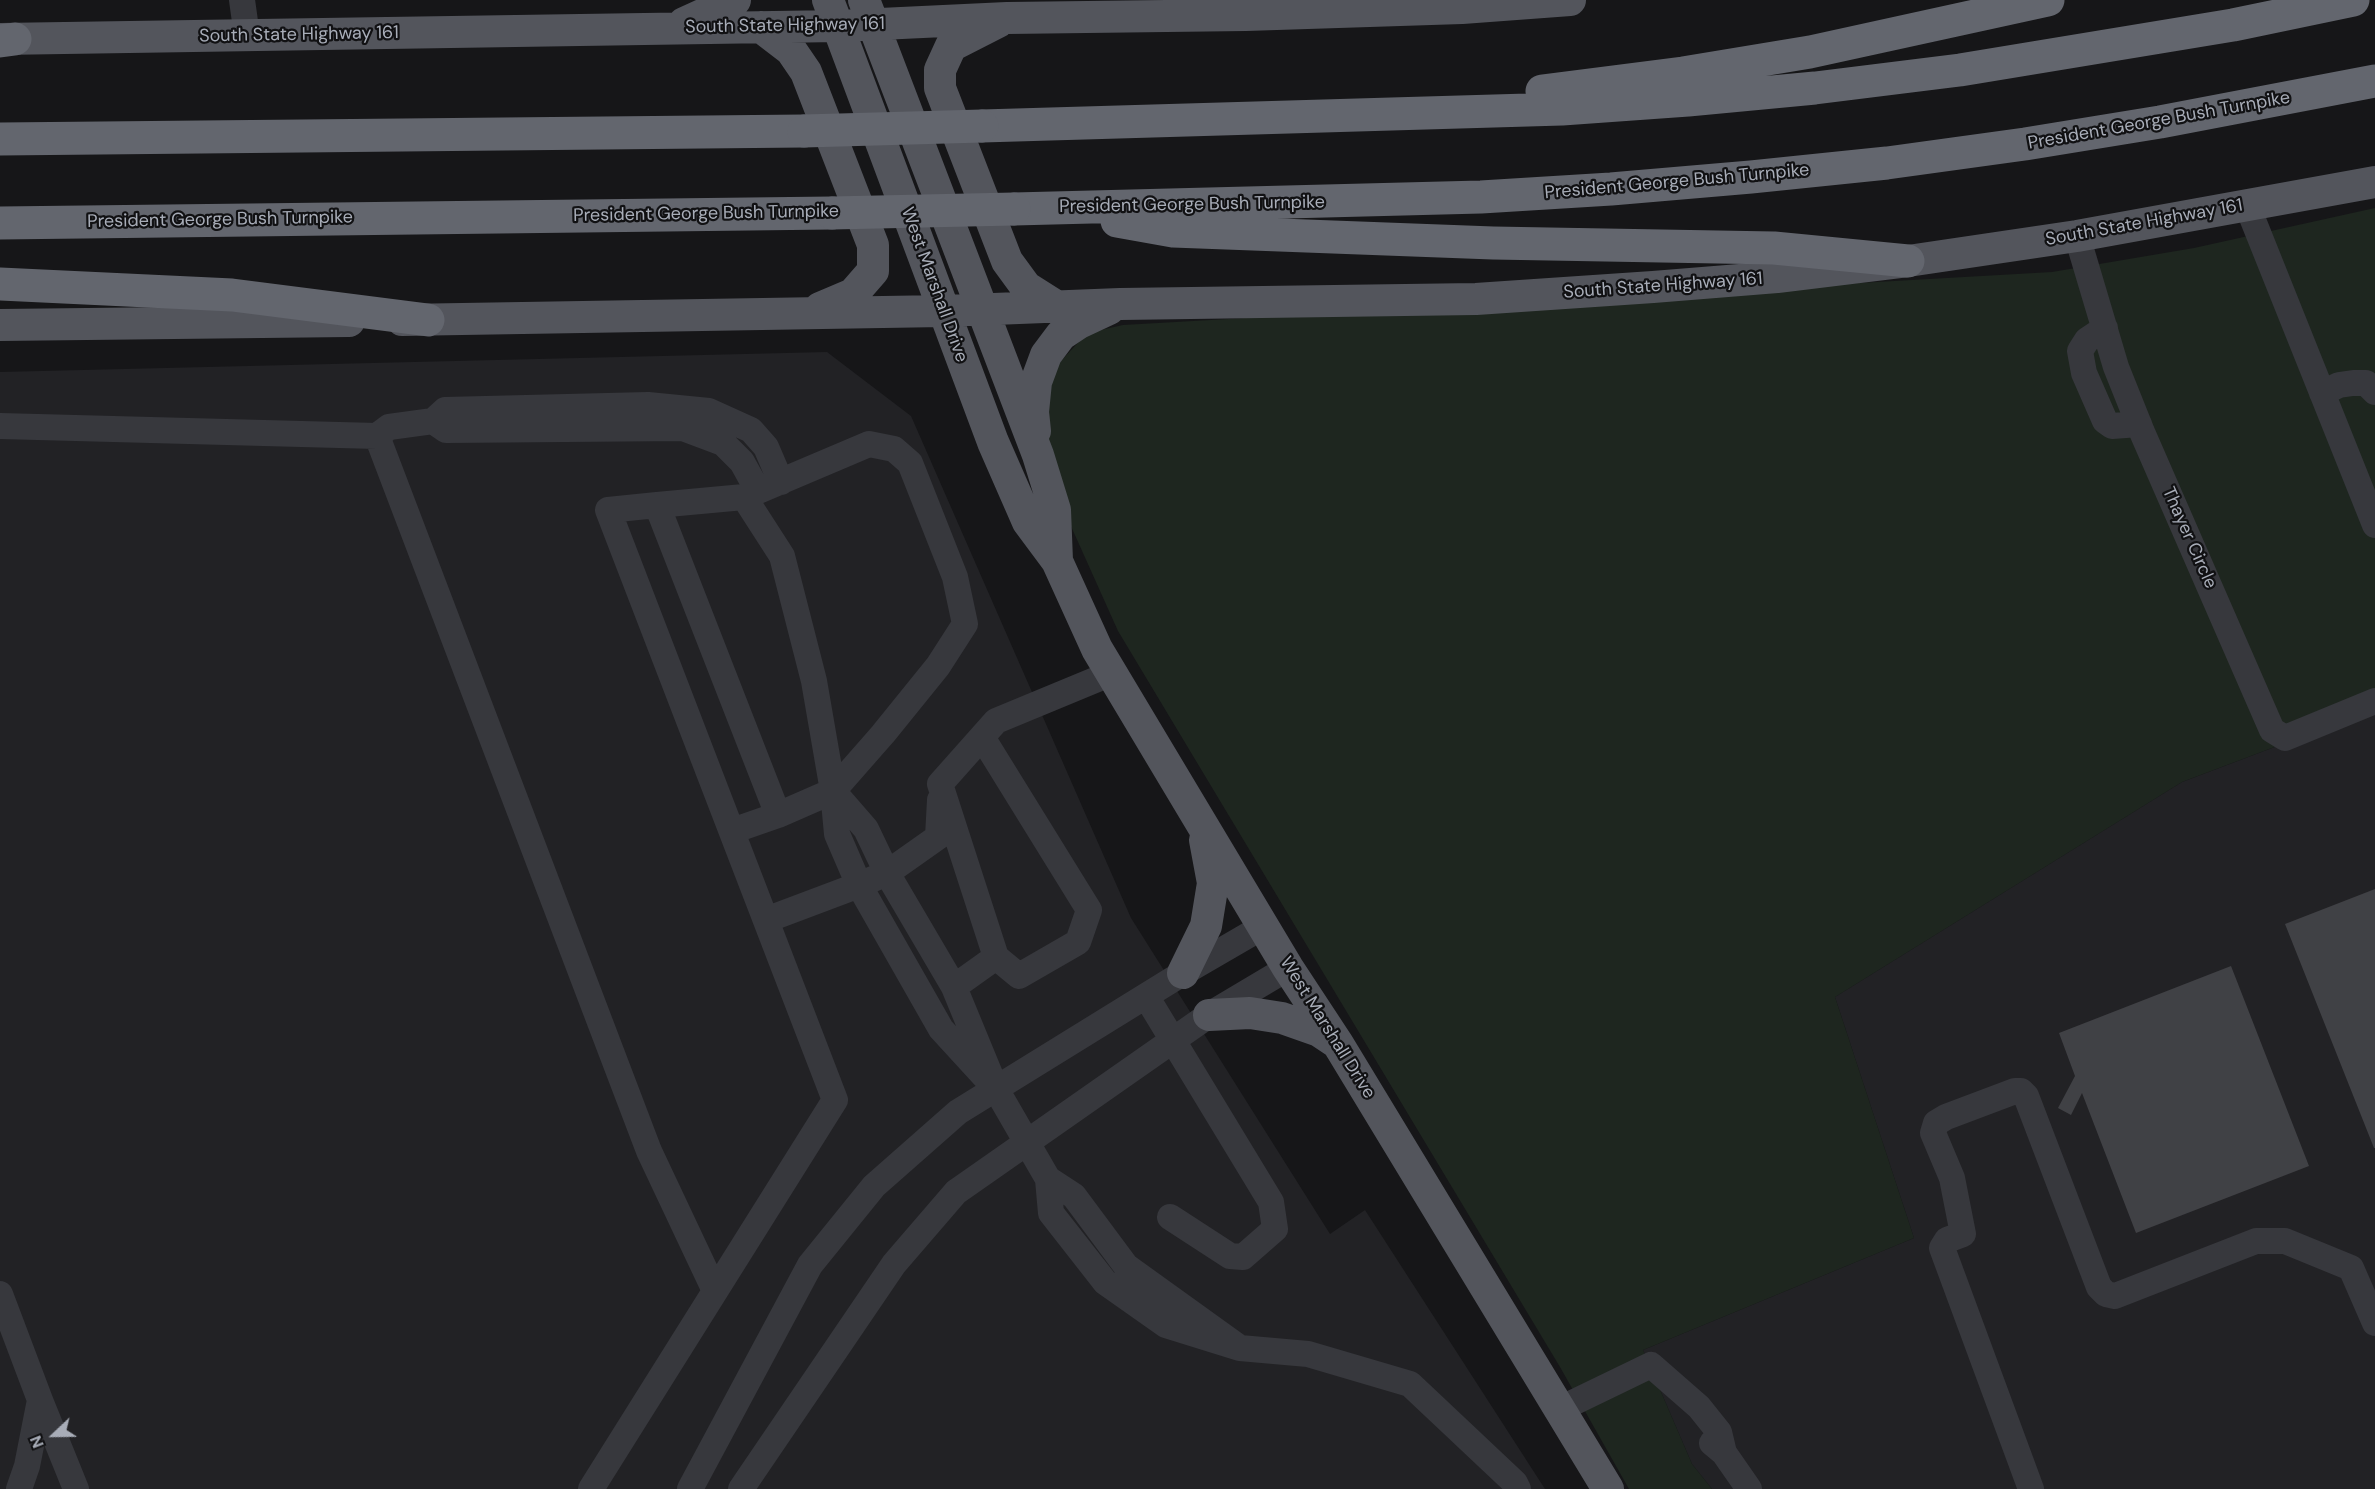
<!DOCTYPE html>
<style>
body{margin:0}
#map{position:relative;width:2375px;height:1489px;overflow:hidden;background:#161618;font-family:"DM Sans",sans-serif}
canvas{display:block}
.north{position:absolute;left:24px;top:1405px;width:60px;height:60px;-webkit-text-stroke:4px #111113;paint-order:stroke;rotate:248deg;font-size:16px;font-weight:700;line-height:24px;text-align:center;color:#a8adb8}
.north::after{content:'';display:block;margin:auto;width:21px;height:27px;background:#a8adb8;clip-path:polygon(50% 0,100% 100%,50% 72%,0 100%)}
</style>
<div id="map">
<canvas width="2375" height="1489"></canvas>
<div class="north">N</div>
</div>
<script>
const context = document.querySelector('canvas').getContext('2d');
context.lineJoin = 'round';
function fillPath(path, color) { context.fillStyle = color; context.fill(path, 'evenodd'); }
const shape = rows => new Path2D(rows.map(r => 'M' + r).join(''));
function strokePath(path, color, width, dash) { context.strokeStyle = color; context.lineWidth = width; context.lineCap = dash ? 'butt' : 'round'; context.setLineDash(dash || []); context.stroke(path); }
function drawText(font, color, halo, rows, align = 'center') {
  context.font = font + ' "DM Sans",sans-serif'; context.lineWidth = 4.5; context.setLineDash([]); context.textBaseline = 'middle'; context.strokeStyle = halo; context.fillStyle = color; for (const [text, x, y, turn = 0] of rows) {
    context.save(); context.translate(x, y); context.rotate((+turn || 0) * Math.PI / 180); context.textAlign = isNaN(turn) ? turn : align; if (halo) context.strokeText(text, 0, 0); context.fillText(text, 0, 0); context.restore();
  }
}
fillPath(shape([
 [827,352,911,416,1131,918,1330,1234,1365,1210,1545,1489,0,1489,0,372],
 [2375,709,2375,1489,1712,1489,1692,1464,1643,1350,1914,1238,1835,997,2182,782]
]), '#222225');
fillPath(shape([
 [2375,208,2375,709,2182,782,1835,997,1914,1238,1643,1350,1692,1464,1712,1489,1629,1489,1560,1367,1118,631,1070,524,1041,427,1049,374,1087,333,1123,325,2052,272,2194,248]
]), '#1e261f');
fillPath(shape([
 [2375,889,2375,1148,2374,1148,2285,924],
 [2231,966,2309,1166,2136,1233,2082,1093,2071,1115,2058,1108,2075,1076,2059,1033]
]), '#404145');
strokePath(shape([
 [242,0,247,36],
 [2247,205,2375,525],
 [2077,236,2116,367,2142,432,2272,730,2285,738,2375,701],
 [2105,328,2087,340,2080,351,2084,373,2105,421,2112,426,2139,424],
 [2322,393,2339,385,2353,383,2366,383,2375,392],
 [433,421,446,430,683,428,723,443,742,462,758,491],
 [0,426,377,436,649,1151,715,1291],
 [377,436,389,427,433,421,445,410,648,405,709,411,751,430,766,447,781,482],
 [982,737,1089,910,1078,942,1019,976,996,957,940,784,996,721,1112,673],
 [833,791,866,829,887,873,954,987,996,1089,1048,1179,1074,1196,1126,1266,1240,1348],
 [778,815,657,505,744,497,782,556,814,681,833,791,837,834,859,885,941,1029,996,1089],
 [732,831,778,815,833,791,883,734,938,666,965,624,955,577,910,463,894,449,869,444,744,497],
 [766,920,859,885,887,873,938,837,940,800],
 [954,987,996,957],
 [1146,996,1271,1202,1275,1229,1243,1257,1230,1256,1170,1217],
 [1048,1179,1051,1213,1105,1282,1166,1325,1240,1348,1308,1354,1410,1384,1515,1483,1518,1489],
 [0,1294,40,1400,27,1466,19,1489],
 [40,1400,76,1489],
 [1558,1410,1651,1365,1699,1407,1719,1432,1724,1453],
 [1712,1443,1724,1453,1749,1489],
 [591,1489,835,1100,608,510,657,505],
 [690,1489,810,1265,874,1186,958,1112,1183,973,1264,926],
 [741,1489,894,1264,956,1192,1209,1015,1288,968],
 [2031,1489,1942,1248,1947,1240,1963,1234,1952,1178,1933,1133,1936,1123,1946,1117,2015,1091,2021,1091,2026,1096,2099,1287,2106,1294,2115,1296,2256,1241,2285,1241,2351,1268,2375,1323]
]), '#37383d', 26);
strokePath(shape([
 [828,0,993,442,1028,522,1057,561,1097,649,1288,968,1338,1044,1608,1489],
 [864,0,1038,455,1055,510,1057,561],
 [998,22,951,46,940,70,940,88,1007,261,1026,287,1056,306],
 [684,23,735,0],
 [761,27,791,50,806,72,873,245,873,271,853,294,820,308],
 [0,39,838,26,1007,18,1246,15,1462,8,1570,0],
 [402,320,943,311,1120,304,1476,299,1653,287,1777,277,1908,261,2077,236,2375,182],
 [0,325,349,321],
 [1035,431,1033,412,1036,382,1046,355,1061,335,1079,323,1109,309],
 [1183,973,1206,926,1213,883,1205,840],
 [1209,1015,1250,1013,1282,1018,1319,1031,1337,1043]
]), '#53555c', 32);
strokePath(shape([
 [0,41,15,39],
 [1542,91,1683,73,1810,52,2048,0],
 [982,126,1562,109,1688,100,1815,88,1960,70,2233,25,2353,0],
 [0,139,804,131],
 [1014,209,1481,197,1611,189,1751,177,1887,163,2025,144,2160,122,2375,81],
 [1117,221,1173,231,1493,243,1774,248,1908,261],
 [0,223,832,213],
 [0,284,232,295,428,320]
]), '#63666e', 33);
strokePath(shape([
 [804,131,982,126],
 [832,213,1014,209]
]), '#63666e', 33);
drawText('18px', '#a8adb8', '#111113', [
 ["South State Highway 161",785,26,-1],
 ["South State Highway 161",299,35,-1],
 ["President George Bush Turnpike",2159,121,-10],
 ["President George Bush Turnpike",1677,182,-5],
 ["President George Bush Turnpike",1192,205,-1],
 ["President George Bush Turnpike",706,214,-1],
 ["President George Bush Turnpike",220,220,-1],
 ["South State Highway 161",2144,223,-10],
 ["West Marshall Drive",934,285,70],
 ["South State Highway 161",1663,286,-4],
 ["Thayer Circle",2189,538,66],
 ["West Marshall Drive",1327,1028,58]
]);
</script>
